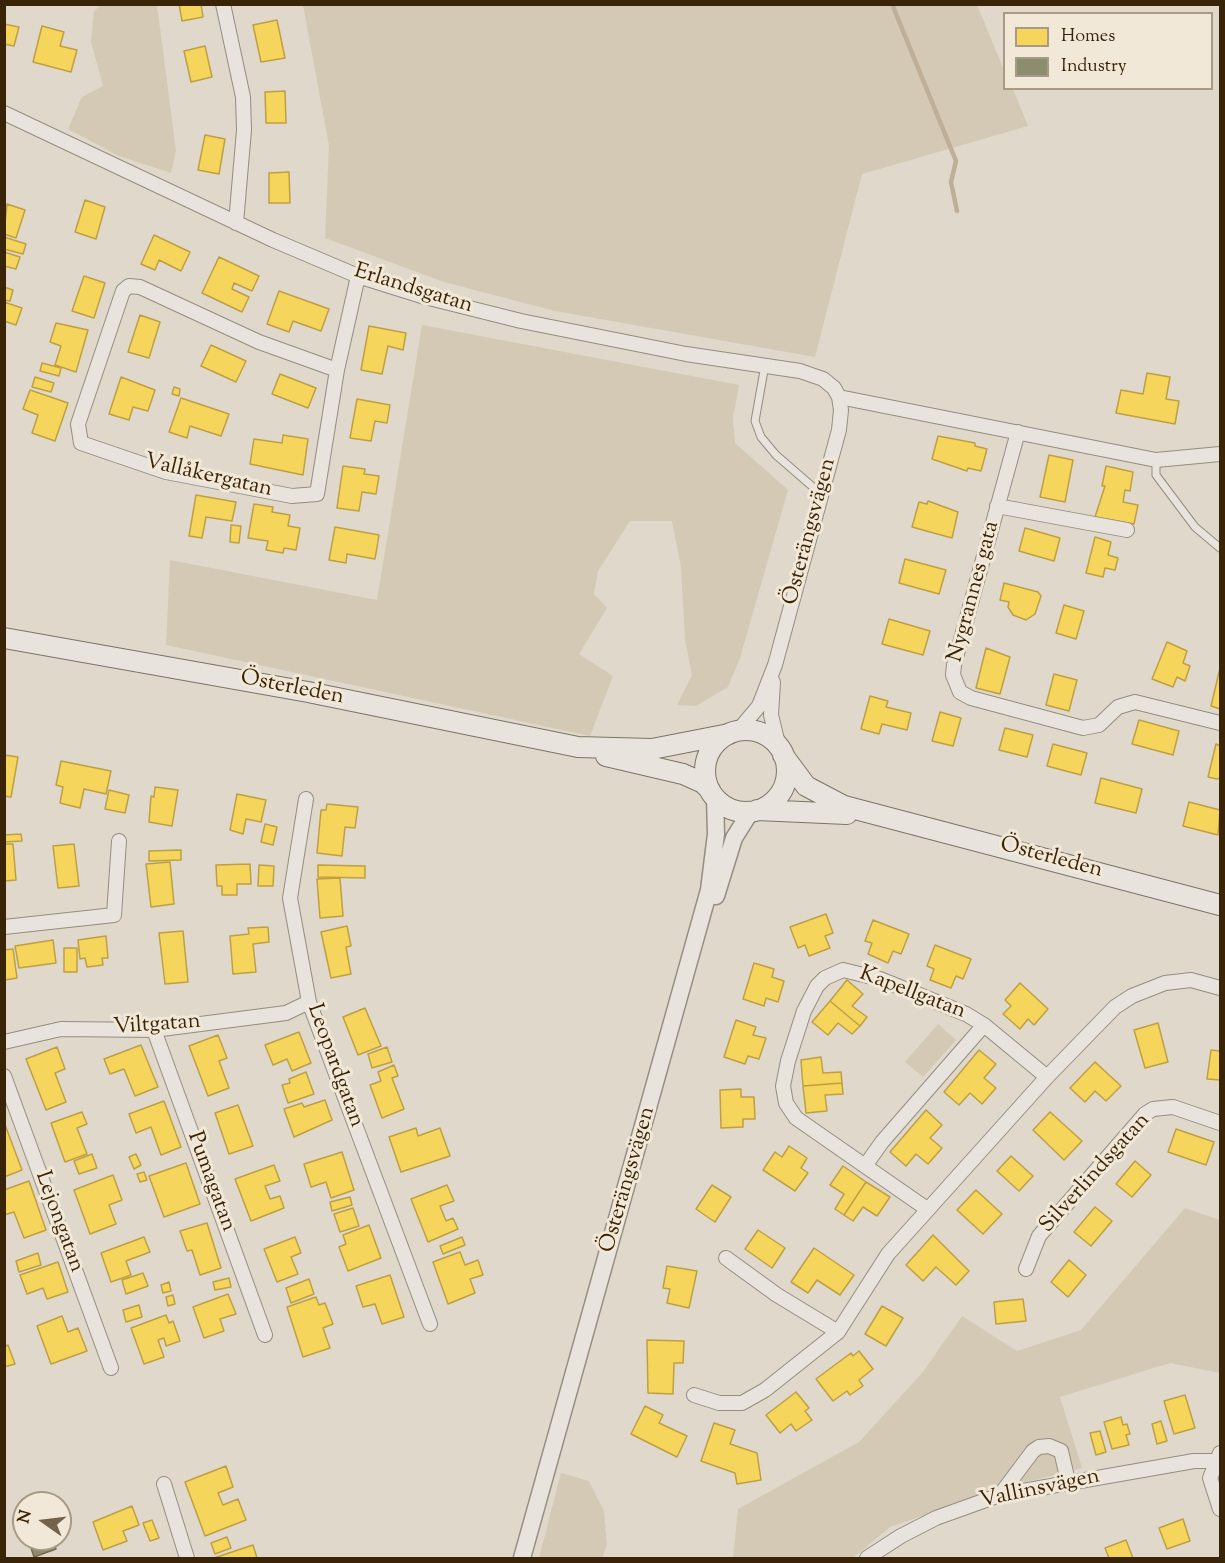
<!DOCTYPE html>
<meta charset="utf-8">
<style>
body{margin:0}
#map{position:relative;width:1225px;height:1563px;overflow:hidden;background:#e0d8ca;font-family:"Sorts Mill Goudy",serif}
canvas{display:block}
.frame{position:absolute;inset:0;border:6px solid #3a2408;pointer-events:none}
.legend{position:absolute;left:1003px;top:12px;width:210px;height:78px;box-sizing:border-box;background:#f1e8d7;border:2px solid #a89a84;margin:0;padding:8px 10px;list-style:none;font-size:18px;color:#3a2408}
.legend li{display:flex;align-items:center;gap:12px;height:30px}
.legend b{width:30px;border:2px solid #a89a84}
.north{position:absolute;left:12px;top:1491px;width:60px;height:60px;box-sizing:border-box;background:#f1e8d7;border:2px solid #a89a84;border-radius:50%;rotate:284deg;font-size:16px;font-weight:700;line-height:24px;text-align:center;color:#3a2408}
.north::after{content:'';display:block;margin:auto;width:21px;height:27px;background:#74634c;clip-path:polygon(50% 0,100% 100%,50% 72%,0 100%)}
</style>
<div id="map">
<canvas width="1225" height="1563"></canvas>
<div class="frame"></div>
<ul class="legend">
<li><b style="height:16px;background:#f6d55c"></b>Homes</li>
<li><b style="height:16px;background:#8c8c6e"></b>Industry</li>
</ul>
<div class="north">N</div>
</div>
<script>
const context = document.querySelector('canvas').getContext('2d');
context.lineJoin = 'round';
function fillPath(path, color) { context.fillStyle = color; context.fill(path, 'evenodd'); }
const shape = rows => new Path2D(rows.map(r => 'M' + r).join(''));
function strokePath(path, color, width, dash) { context.strokeStyle = color; context.lineWidth = width; context.lineCap = dash ? 'butt' : 'round'; context.setLineDash(dash || []); context.stroke(path); }
function drawText(font, color, halo, rows, align = 'center') {
  context.font = font + ' "Sorts Mill Goudy",serif'; context.lineWidth = 6; context.setLineDash([]); context.textBaseline = 'middle'; context.strokeStyle = halo; context.fillStyle = color; for (const [text, x, y, turn = 0] of rows) {
    context.save(); context.translate(x, y); context.rotate((+turn || 0) * Math.PI / 180); context.textAlign = isNaN(turn) ? turn : align; if (halo) context.strokeText(text, 0, 0); context.fillText(text, 0, 0); context.restore();
  }
}
fillPath(shape([
 [101,5,157,5,176,151,171,173,119,156,68,129,82,97,103,86,91,42,94,11],
 [303,5,977,5,1004,70,1004,88,1013,89,1028,126,862,174,815,357,555,311,444,282,325,238,329,146],
 [422,325,739,385,733,418,735,443,788,490,740,658,728,687,696,706,677,705,692,675,685,640,681,567,672,521,630,521,598,571,594,594,607,608,579,654,613,676,590,736,166,645,170,560,377,600],
 [938,1024,956,1040,923,1077,905,1062],
 [1185,1208,1220,1220,1220,1373,1170,1363,1060,1397,1082,1468,1007,1487,890,1527,853,1558,733,1558,738,1509,859,1442,923,1372,962,1316,1017,1351,1081,1330],
 [561,1473,589,1481,604,1511,607,1545,602,1558,539,1558]
]), '#d4c9b4');
const homes = shape([
 [179,4,201,4,203,17,182,21,179,4],
 [277,20,285,58,261,62,253,25,277,20],
 [4,24,19,27,14,46,4,44,4,24],
 [42,26,64,32,60,46,77,50,71,72,33,62,42,26],
 [205,46,212,77,191,82,184,51,205,46],
 [285,91,286,123,266,123,265,92,285,91],
 [205,135,225,139,219,174,198,170,205,135],
 [289,172,290,203,269,203,269,173,289,172],
 [85,200,105,207,96,239,75,232,85,200],
 [7,204,25,210,16,238,4,234,7,204],
 [154,235,190,252,181,271,159,260,155,270,141,264,154,235],
 [4,237,26,244,23,254,4,249,4,237],
 [4,252,20,257,16,269,4,266,4,252],
 [219,257,259,276,252,291,234,283,232,289,249,297,242,312,202,293,219,257],
 [84,276,105,283,94,318,72,311,84,276],
 [4,287,13,290,10,301,4,300,4,287],
 [279,291,329,309,321,331,293,321,289,332,267,324,279,291],
 [4,302,22,308,16,325,4,321,4,302],
 [140,315,160,322,149,358,128,352,140,315],
 [56,323,88,330,76,372,55,365,61,346,50,342,56,323],
 [369,326,406,333,403,350,388,346,382,374,361,370,369,326],
 [211,345,246,361,236,382,201,366,211,345],
 [42,363,61,368,59,376,40,371,42,363],
 [1147,373,1170,377,1166,399,1179,401,1175,424,1116,413,1121,390,1143,394,1147,373],
 [280,374,316,388,308,408,272,394,280,374],
 [35,377,54,383,51,392,32,387,35,377],
 [121,377,155,390,148,411,133,407,129,420,109,414,121,377],
 [174,387,180,389,179,396,172,394,174,387],
 [30,390,68,403,55,441,32,433,38,415,23,409,30,390],
 [181,398,229,414,221,436,190,426,187,438,169,432,181,398],
 [357,399,390,405,387,423,375,421,371,441,350,438,357,399],
 [283,435,308,439,303,475,250,464,254,439,282,443,283,435],
 [938,436,975,443,975,446,987,449,981,471,968,468,967,471,932,459,938,436],
 [1049,455,1073,460,1065,502,1040,497,1049,455],
 [343,466,365,469,364,474,379,476,376,494,362,492,359,511,337,508,343,466],
 [1106,466,1133,472,1130,491,1125,490,1123,502,1138,505,1134,524,1095,517,1105,486,1102,486,1106,466],
 [196,495,236,502,232,521,206,517,202,538,189,536,196,495],
 [928,501,958,512,952,538,912,527,919,502,927,504,928,501],
 [254,504,273,507,272,512,290,515,288,526,300,528,296,550,284,548,283,553,266,550,268,541,248,538,254,504],
 [231,525,241,526,239,543,230,542,231,525],
 [335,527,379,535,375,559,347,554,346,563,329,560,335,527],
 [1025,528,1060,538,1054,561,1019,551,1025,528],
 [1095,537,1111,542,1108,555,1118,558,1115,570,1105,568,1103,577,1086,573,1095,537],
 [905,559,946,570,939,594,899,583,905,559],
 [1004,583,1038,592,1041,596,1035,614,1026,620,1013,615,1008,607,1009,602,1000,600,1004,583],
 [1064,605,1084,611,1076,639,1056,633,1064,605],
 [889,619,930,631,923,655,882,644,889,619],
 [1167,642,1187,651,1183,663,1190,666,1185,681,1177,677,1173,687,1152,679,1167,642],
 [986,648,1010,657,1000,694,976,688,986,648],
 [1220,668,1220,709,1211,706,1220,668],
 [1054,674,1077,680,1069,711,1046,705,1054,674],
 [870,696,888,701,886,707,911,713,907,730,882,724,879,734,861,729,870,696],
 [940,712,961,718,953,746,932,741,940,712],
 [1139,720,1179,731,1173,755,1132,744,1139,720],
 [1005,728,1033,735,1027,757,999,750,1005,728],
 [1053,744,1087,753,1081,775,1047,766,1053,744],
 [1216,744,1220,746,1220,778,1217,779,1208,777,1216,744],
 [4,755,18,757,11,797,4,796,4,755],
 [61,761,111,771,106,794,84,789,80,808,60,803,63,787,56,785,61,761],
 [1101,778,1142,789,1136,813,1095,803,1101,778],
 [155,787,178,790,172,826,149,822,151,796,154,797,155,787],
 [109,790,129,795,125,813,105,809,109,790],
 [237,794,266,800,261,822,246,819,243,834,230,830,237,794],
 [1189,802,1220,810,1218,835,1183,826,1189,802],
 [327,804,358,807,355,828,345,827,342,856,317,853,321,810,326,810,327,804],
 [265,824,277,827,273,845,261,842,265,824],
 [21,834,22,841,4,842,4,835,21,834],
 [4,844,13,844,16,880,4,881,4,844],
 [74,844,79,886,58,888,53,846,74,844],
 [181,850,181,860,149,861,149,851,181,850],
 [170,862,174,904,151,907,146,864,170,862],
 [250,864,251,884,237,884,237,895,222,895,222,886,217,886,216,865,250,864],
 [259,865,274,866,273,886,258,886,259,865],
 [318,865,365,866,365,878,318,877,318,865],
 [340,878,343,916,320,918,317,879,340,878],
 [826,914,833,933,825,936,830,948,809,956,805,945,798,948,790,927,826,914],
 [873,920,909,934,901,954,893,951,888,963,868,954,872,943,865,941,873,920],
 [347,926,351,946,346,947,351,974,331,978,321,932,347,926],
 [268,927,269,942,253,944,256,972,233,974,230,936,249,934,248,928,268,927],
 [183,931,188,982,165,984,159,933,183,931],
 [106,936,108,958,102,958,103,965,87,967,85,958,80,959,78,940,106,936],
 [53,940,56,963,19,968,15,946,53,940],
 [935,945,971,959,963,979,956,976,951,988,930,980,934,969,927,966,935,945],
 [64,948,77,948,77,972,64,972,64,948],
 [13,949,17,978,5,980,4,950,13,949],
 [754,963,774,969,772,977,784,981,778,1002,766,998,764,1006,743,999,754,963],
 [847,980,863,994,852,1006,867,1017,860,1026,830,1001,847,980],
 [1020,983,1048,1009,1034,1025,1028,1019,1020,1029,1003,1014,1011,1006,1005,1000,1020,983],
 [830,1001,860,1026,852,1034,838,1023,828,1035,812,1022,830,1001],
 [365,1008,381,1046,358,1055,343,1017,365,1008],
 [736,1020,756,1027,753,1035,766,1038,759,1059,748,1056,745,1064,724,1057,736,1020],
 [1158,1023,1168,1062,1145,1068,1134,1030,1158,1023],
 [299,1032,311,1063,292,1071,287,1059,273,1065,265,1045,299,1032],
 [218,1035,227,1058,219,1061,229,1088,208,1096,189,1046,218,1035],
 [141,1045,158,1087,135,1096,124,1069,110,1074,104,1059,141,1045],
 [57,1047,65,1069,55,1073,66,1102,46,1110,26,1059,57,1047],
 [387,1047,392,1062,372,1068,368,1054,387,1047],
 [979,1050,996,1064,984,1078,996,1088,982,1104,970,1093,959,1105,944,1092,979,1050],
 [1211,1050,1220,1051,1220,1080,1207,1079,1211,1050],
 [821,1057,823,1073,841,1072,842,1083,803,1086,801,1060,821,1057],
 [1095,1062,1121,1086,1106,1101,1095,1091,1085,1102,1070,1088,1095,1062],
 [394,1065,398,1076,392,1078,404,1109,382,1118,370,1085,381,1081,378,1072,394,1065],
 [306,1072,314,1094,288,1103,282,1085,290,1083,289,1079,306,1072],
 [842,1083,843,1094,825,1095,827,1111,806,1113,803,1086,842,1083],
 [741,1089,741,1097,754,1097,755,1119,743,1119,743,1127,721,1128,720,1090,741,1089],
 [325,1100,332,1120,294,1137,284,1109,302,1103,304,1107,325,1100],
 [164,1101,181,1147,161,1155,151,1127,136,1133,129,1114,164,1101],
 [238,1105,253,1146,229,1154,215,1113,238,1105],
 [926,1110,942,1125,930,1138,942,1148,928,1164,916,1154,906,1166,890,1152,926,1110],
 [82,1112,87,1124,77,1128,87,1154,65,1162,51,1123,82,1112],
 [1050,1112,1082,1141,1064,1160,1033,1130,1050,1112],
 [4,1122,22,1170,4,1177,4,1122],
 [416,1128,418,1136,440,1128,450,1156,401,1172,389,1137,416,1128],
 [1176,1129,1214,1142,1206,1165,1168,1152,1176,1129],
 [789,1146,807,1158,801,1168,808,1173,795,1191,763,1170,775,1152,782,1157,789,1146],
 [342,1152,354,1190,331,1198,326,1182,311,1187,304,1164,342,1152],
 [92,1154,97,1168,79,1174,74,1161,92,1154],
 [136,1154,141,1165,134,1169,129,1157,136,1154],
 [1011,1156,1033,1176,1019,1191,997,1171,1011,1156],
 [1135,1161,1151,1175,1132,1197,1116,1184,1135,1161],
 [186,1163,200,1204,164,1217,149,1176,186,1163],
 [274,1165,280,1181,265,1186,270,1199,280,1196,284,1208,251,1221,235,1179,274,1165],
 [843,1166,866,1182,844,1215,835,1209,844,1194,830,1185,843,1166],
 [144,1172,147,1180,140,1182,137,1174,144,1172],
 [113,1175,122,1200,109,1205,116,1224,90,1234,74,1190,113,1175],
 [29,1181,46,1230,24,1238,14,1212,4,1215,4,1190,29,1181],
 [866,1182,890,1197,877,1216,863,1207,853,1221,844,1215,866,1182],
 [447,1185,454,1201,440,1206,446,1221,453,1218,458,1229,428,1242,411,1199,447,1185],
 [712,1185,731,1197,715,1222,696,1209,712,1185],
 [976,1190,1002,1214,983,1234,957,1210,976,1190],
 [350,1197,352,1205,332,1211,330,1202,350,1197],
 [1095,1207,1112,1221,1091,1246,1074,1232,1095,1207],
 [353,1208,359,1226,340,1232,334,1214,353,1208],
 [207,1223,221,1268,200,1275,192,1250,187,1251,180,1231,207,1223],
 [369,1225,381,1258,348,1271,339,1247,346,1244,343,1235,369,1225],
 [758,1230,785,1248,772,1268,745,1249,758,1230],
 [933,1235,969,1271,956,1285,936,1267,923,1281,906,1265,933,1235],
 [144,1237,150,1252,126,1261,131,1275,111,1282,101,1253,144,1237],
 [295,1237,301,1253,291,1257,298,1274,277,1282,264,1249,295,1237],
 [462,1237,465,1245,443,1254,440,1246,462,1237],
 [814,1248,854,1275,840,1295,817,1280,808,1293,791,1282,814,1248],
 [460,1252,465,1265,478,1260,483,1275,470,1279,475,1293,448,1304,433,1262,460,1252],
 [38,1253,41,1265,19,1272,16,1261,38,1253],
 [1069,1260,1086,1275,1068,1297,1051,1282,1069,1260],
 [58,1262,68,1292,47,1299,43,1288,27,1294,20,1275,58,1262],
 [667,1266,697,1271,689,1308,667,1303,670,1289,663,1288,667,1266],
 [143,1273,148,1286,126,1294,122,1280,143,1273],
 [390,1275,404,1317,382,1324,375,1304,363,1307,356,1286,390,1275],
 [229,1278,231,1287,215,1290,213,1282,229,1278],
 [309,1279,314,1294,291,1303,286,1288,309,1279],
 [169,1282,171,1291,163,1293,161,1285,169,1282],
 [228,1294,236,1314,220,1319,224,1331,204,1338,193,1307,228,1294],
 [173,1295,175,1304,168,1306,166,1297,173,1295],
 [316,1297,319,1305,325,1303,333,1324,323,1328,330,1348,303,1357,287,1307,316,1297],
 [1023,1299,1026,1321,996,1324,994,1302,1023,1299],
 [139,1305,142,1317,126,1322,123,1310,139,1305],
 [882,1306,903,1318,886,1346,865,1334,882,1306],
 [166,1315,169,1323,173,1321,180,1341,166,1346,164,1338,158,1340,164,1357,144,1364,131,1328,166,1315],
 [62,1316,68,1332,78,1328,87,1351,51,1364,37,1326,62,1316],
 [647,1340,684,1341,683,1363,674,1363,673,1394,648,1393,647,1340],
 [8,1345,15,1364,4,1367,4,1347,8,1345],
 [859,1351,873,1369,859,1380,863,1386,850,1395,847,1391,833,1401,816,1379,851,1353,853,1356,859,1351],
 [796,1392,809,1408,805,1411,812,1420,796,1431,791,1424,780,1433,766,1415,796,1392],
 [1185,1395,1195,1428,1174,1434,1164,1401,1185,1395],
 [645,1406,663,1415,659,1423,687,1436,677,1457,631,1434,645,1406],
 [1121,1417,1123,1425,1127,1424,1130,1434,1126,1435,1129,1445,1112,1449,1104,1422,1121,1417],
 [1161,1421,1167,1441,1157,1444,1152,1424,1161,1421],
 [714,1423,735,1430,730,1444,757,1453,761,1480,737,1484,735,1473,701,1461,714,1423],
 [1100,1431,1106,1452,1096,1455,1090,1433,1100,1431],
 [226,1466,233,1487,218,1493,223,1505,238,1499,246,1520,205,1536,185,1482,226,1466],
 [132,1506,139,1525,123,1531,127,1541,103,1550,93,1522,132,1506],
 [1183,1519,1190,1541,1167,1549,1159,1528,1183,1519],
 [152,1520,159,1538,150,1541,143,1523,152,1520],
 [227,1537,231,1548,215,1554,211,1543,227,1537],
 [1126,1540,1133,1558,1109,1558,1105,1548,1126,1540],
 [253,1545,257,1558,214,1558,253,1545]
]);
fillPath(homes, '#f6d55c');
strokePath(homes, '#bea043', 1.5);
const industry = shape([
 [53,1540,56,1549,34,1557,31,1548,53,1540]
]);
fillPath(industry, '#8c8c6e');
strokePath(industry, '#736d4f', 1.5);
strokePath(shape([
 [892,4,956,161,951,182,957,211]
]), '#bdaf98', 4.5);
const service = shape([
 [765,365,755,421,761,437,776,455,821,494],
 [1156,460,1156,475,1195,527,1220,548]
]);
const minor = shape([
 [223,4,243,97,244,130,236,223],
 [4,113,273,240,358,276,425,297,521,321,686,354,800,371,823,379,834,388,839,397,841,410,839,430,775,665,759,706,738,731],
 [337,370,259,342,140,287,129,286,123,291,78,424,81,443,166,472,292,496,317,494,337,370,358,276],
 [839,397,1156,460,1220,454],
 [1018,432,954,665,953,675,960,692,971,698,1083,728,1099,725,1118,707,1135,702,1220,723],
 [997,506,1127,530],
 [773,682,771,715,779,748],
 [306,799,290,898,309,1002,430,1324],
 [4,927,114,915,119,841],
 [154,1030,265,1335],
 [4,1042,61,1029,154,1030,286,1013,309,1002],
 [4,1076,111,1368],
 [865,1166,882,1142,984,1025],
 [927,1209,796,1118,786,1103,783,1086,788,1061,804,1011,817,986,825,978,843,970,880,979,966,1014,984,1025,1047,1077],
 [726,1258,777,1295,838,1332],
 [1026,1269,1039,1236,1145,1114,1153,1109,1173,1107,1220,1123],
 [694,1395,719,1403,742,1403,765,1390,838,1332,888,1254,1047,1077,1115,1007,1132,996,1165,983,1191,980,1220,988],
 [1217,1461,1210,1478,1220,1509],
 [164,1484,187,1558],
 [1000,1495,1033,1451,1039,1447,1049,1446,1061,1451,1068,1481],
 [867,1558,901,1536,936,1518,1000,1495,1194,1461,1217,1461,1220,1453]
]);
const tertiary = shape([
 [716,896,734,838,751,811],
 [522,1558,709,890,716,834,715,797]
]);
const secondary = shape([
 [4,638,308,692,578,747,652,749,729,734],
 '705 771a41 41 0 1 1 82 0a41 41 0 1 1-82 0Z',
 [783,755,806,786,844,806,1220,905],
 [606,756,683,774,703,783,710,790],
 [757,810,847,814]
]);
strokePath(service, '#948d81', 9);
strokePath(minor, '#948d81', 16);
strokePath(tertiary, '#948d81', 19);
strokePath(secondary, '#7c7468', 22);
strokePath(service, '#e8e3dc', 7);
strokePath(minor, '#e8e3dc', 14);
strokePath(tertiary, '#e8e3dc', 16);
strokePath(secondary, '#e8e3dc', 20);
drawText('22px', '#3a2408', '#f1e8d7', [
 ["Erlandsgatan",413,290,17],
 ["Vallåkergatan",208,477,13],
 ["Österängsvägen",811,532,-75],
 ["Nygrannes gata",975,592,-75],
 ["Österleden",292,689,11],
 ["Österleden",1051,859,15],
 ["Kapellgatan",912,994,21],
 ["Viltgatan",157,1026,-4],
 ["Leopardgatan",334,1066,70],
 ["Silverlindsgatan",1096,1174,-48],
 ["Österängsvägen",629,1180,-74],
 ["Pumagatan",210,1182,70],
 ["Lejongatan",58,1222,70],
 ["Vallinsvägen",1040,1490,-12]
]);
</script>
